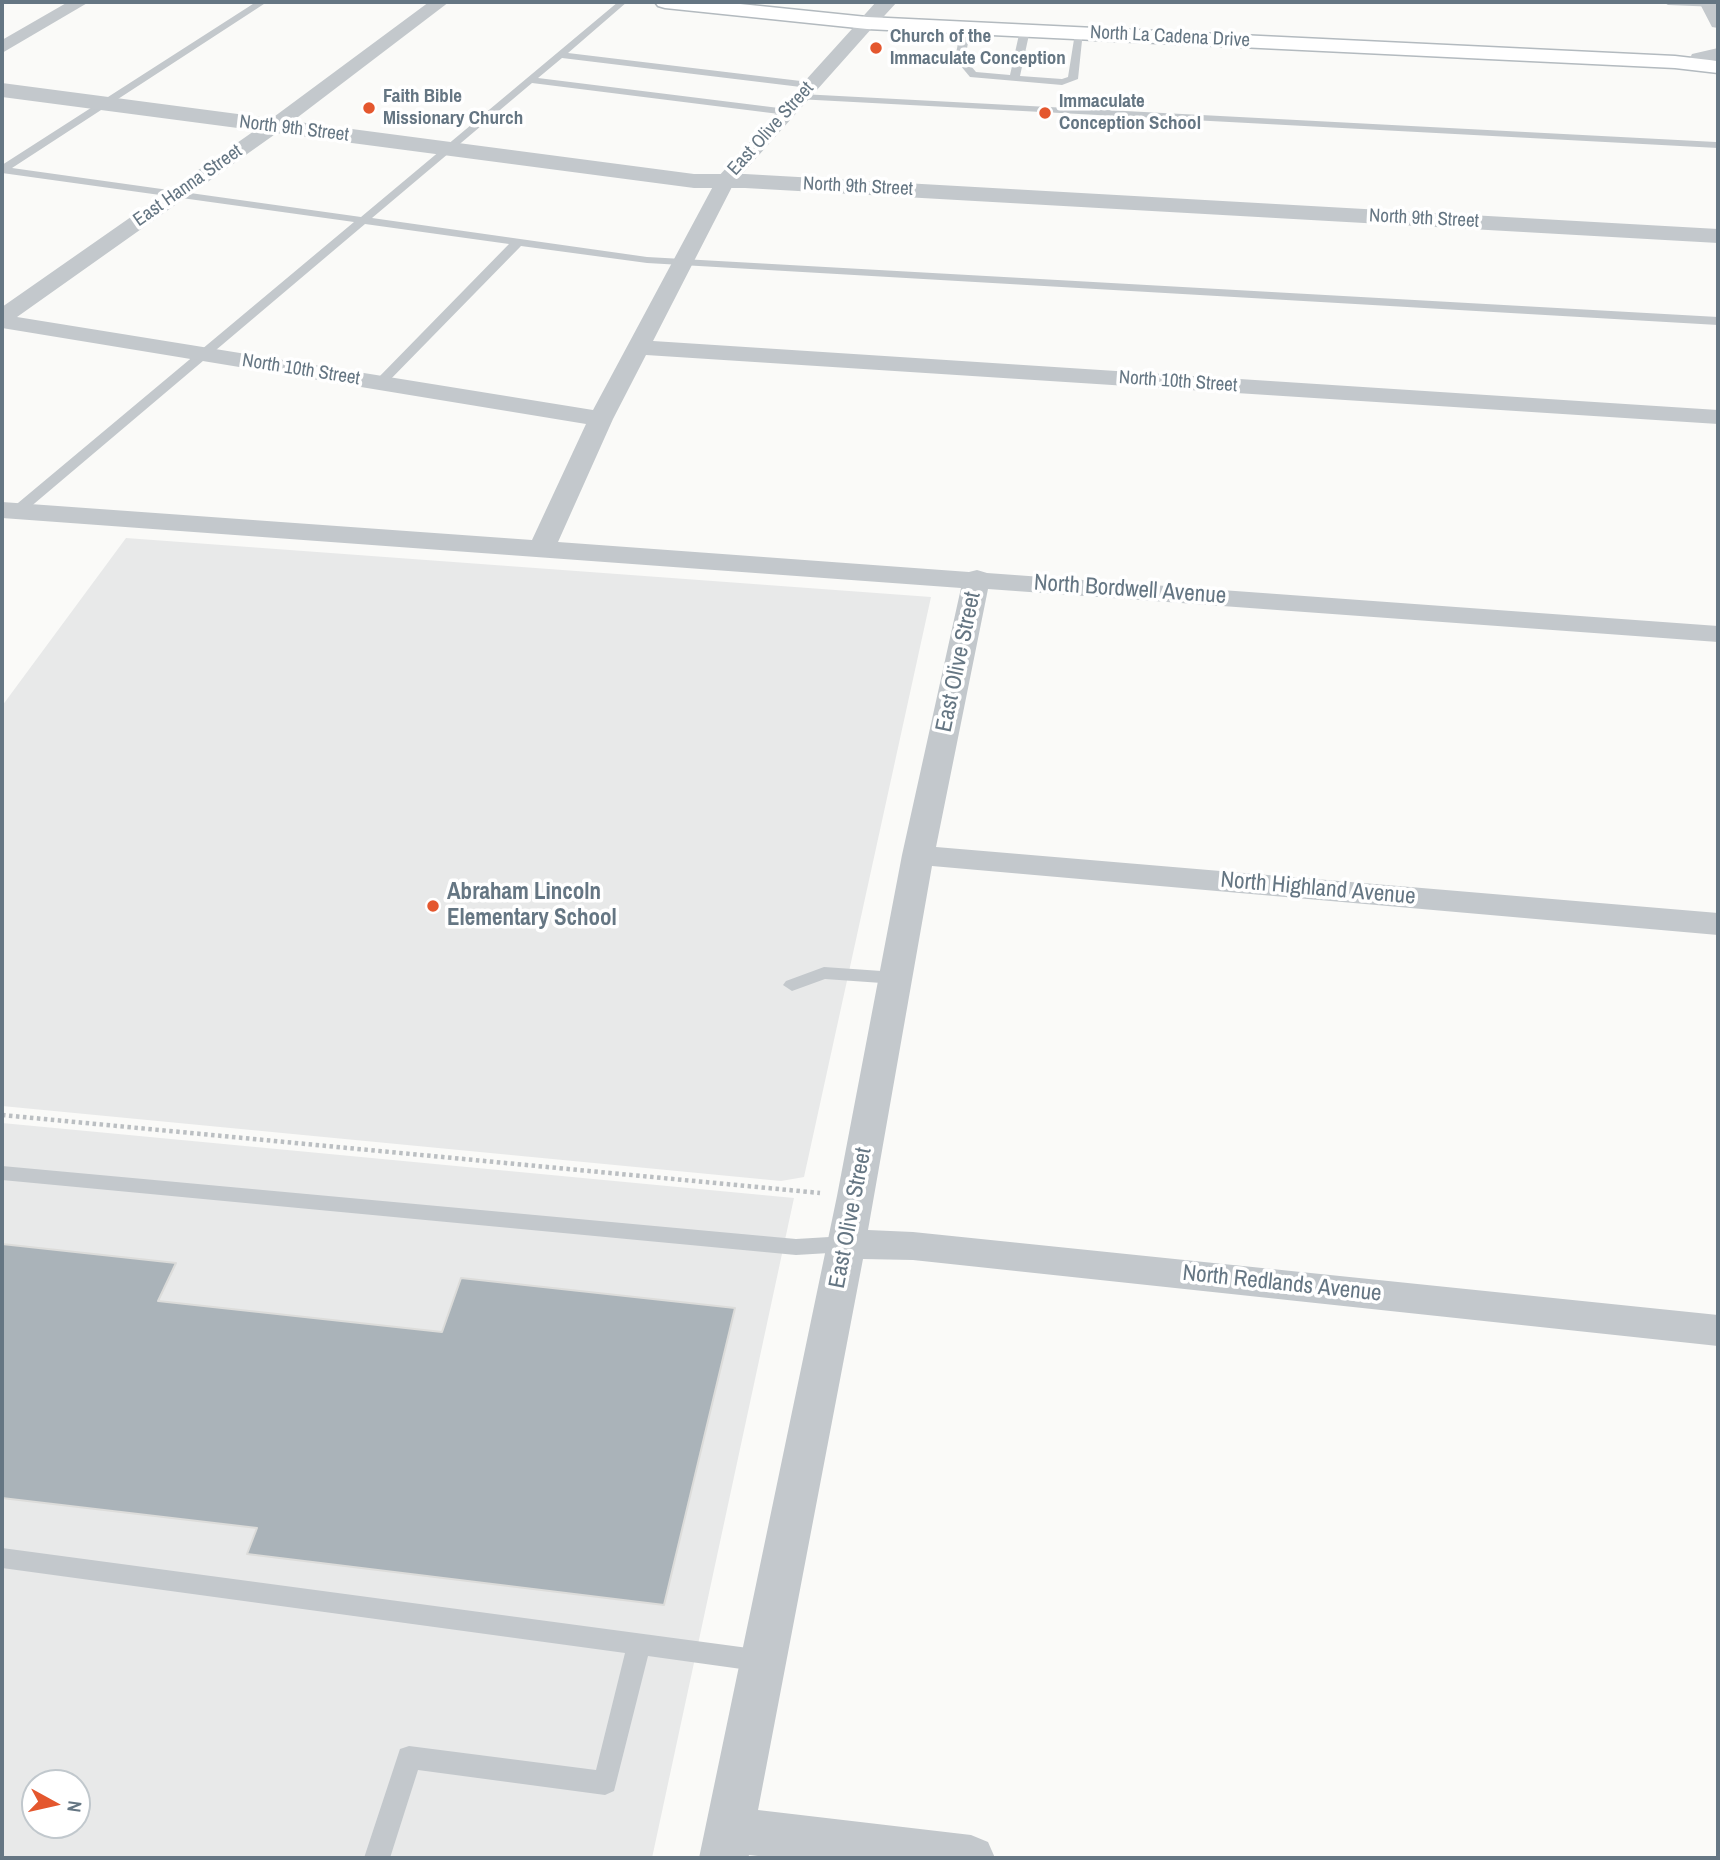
<!DOCTYPE html>
<style>
body{margin:0}
#map{position:relative;width:1720px;height:1860px;overflow:hidden;background:#fafaf8;font-family:"Archivo Narrow",sans-serif}
canvas{display:block}
.frame{position:absolute;inset:0;border:4px solid #657683;pointer-events:none}
.north{position:absolute;left:21px;top:1769px;width:70px;height:70px;box-sizing:border-box;background:#fff;border:2px solid #c1c8cd;border-radius:50%;rotate:98deg;font-size:19px;font-weight:700;line-height:28px;text-align:center;color:#657683}
.north::after{content:'';display:block;margin:auto;width:24px;height:32px;background:#e4572e;clip-path:polygon(50% 0,100% 100%,50% 72%,0 100%)}
</style>
<div id="map">
<canvas width="1720" height="1860"></canvas>
<div class="frame"></div>
<div class="north">N</div>
</div>
<script>
const context = document.querySelector('canvas').getContext('2d');
context.lineJoin = 'round';
function fillPath(path, color) { context.fillStyle = color; context.fill(path, 'evenodd'); }
const shape = rows => new Path2D(rows.map(r => 'M' + r).join(''));
function strokePath(path, color, width, dash) { context.strokeStyle = color; context.lineWidth = width; context.lineCap = dash ? 'butt' : 'round'; context.setLineDash(dash || []); context.stroke(path); }
function drawText(font, color, halo, rows, align = 'center') {
  context.font = font + ' "Archivo Narrow",sans-serif'; context.lineWidth = 7; context.setLineDash([]); context.textBaseline = 'middle'; context.strokeStyle = halo; context.fillStyle = color; for (const [text, x, y, turn = 0] of rows) {
    context.save(); context.translate(x, y); context.rotate((+turn || 0) * Math.PI / 180); context.textAlign = isNaN(turn) ? turn : align; if (halo) context.strokeText(text, 0, 0); context.fillText(text, 0, 0); context.restore();
  }
}
fillPath(shape([
 [126,538,931,597,804,1177,781,1181,2,1106,2,706],
 [2,1123,794,1198,652,1858,2,1858],
 [35,1783,77,1783,77,1825,35,1825]
]), '#e8e9e9');
const building = shape([
 [2,1244,176,1263,158,1301,442,1332,461,1278,735,1308,664,1605,247,1554,257,1528,2,1498,2,1244]
]);
fillPath(building, '#aab3b9');
strokePath(building, '#dcdcda', 2);
const secondary = shape([
 [655,2,721,2,867,17,1675,56,1718,61,1718,73,1675,68,867,29,665,8,658,6,655,2]
]);
strokePath(secondary, '#b3babf', 3);
strokePath(shape([
 [2,1115,820,1193]
]), '#bbbfc2', 4.5, [3.5, 3.5]);
fillPath(shape([
 [256,2,267,2,12,168,361,217,618,2,627,2,568,53,809,82,814,85,809,88,562,58,538,78,787,109,792,112,787,115,532,83,372,218,647,257,1718,317,1718,325,647,263,521,246,384,386,380,387,376,386,376,380,509,244,365,224,22,514,12,514,12,508,354,222,2,173,2,165,256,2],
 [1663,2,1718,2,1718,7,1668,5,1663,2],
 [966,24,971,27,965,59,976,72,1010,75,1020,30,1025,27,1030,30,1020,76,1062,79,1068,77,1075,33,1083,31,1078,79,1062,85,970,77,955,59,961,27,966,24],
 [801,94,1716,142,1718,148,797,99,797,95,801,94],
 [824,967,896,972,905,978,896,984,825,979,792,991,783,985,786,981,824,967],
 [2,1166,796,1239,846,1236,853,1239,856,1244,853,1249,846,1252,796,1255,2,1180,2,1166],
 [2,1548,763,1650,772,1653,775,1661,772,1669,763,1672,648,1656,614,1791,605,1795,418,1770,390,1858,364,1858,400,1749,409,1746,596,1770,625,1653,2,1568,2,1548]
]), '#c3c8cc');
fillPath(shape([
 [68,2,89,2,2,53,2,40,68,2],
 [429,2,449,2,281,130,17,317,593,410,718,177,861,19,867,18,876,23,873,27,734,183,653,341,1718,410,1718,424,646,355,613,419,558,542,969,572,977,570,987,573,1718,626,1718,642,988,589,936,847,1718,913,1718,935,932,866,868,1230,913,1232,1718,1315,1718,1346,913,1260,863,1259,758,1810,971,1835,988,1842,995,1858,776,1858,749,1855,748,1858,699,1858,837,1196,902,855,961,588,2,518,2,502,532,540,586,424,2,328,2,307,267,122,429,2],
 [1699,2,1717,2,1718,28,1712,27,1699,2],
 [1718,48,1718,59,1699,64,1690,58,1692,54,1718,48]
]), '#c3c8cc');
fillPath(shape([
 [876,2,897,2,874,27,860,27,857,23,876,2],
 [2,83,694,174,745,174,1718,229,1718,243,745,188,694,188,2,97,2,83]
]), '#c3c8cc');
fillPath(secondary, '#fff');
for (const [x, y, r, color] of [
 [876,48,7,"#e4572e"],
 [369,108,7,"#e4572e"],
 [1045,113,7,"#e4572e"],
 [433,906,7,"#e4572e"]
]) { const dot = new Path2D(); dot.arc(x, y, r, 0, 2 * Math.PI); context.fillStyle = color; context.fill(dot); strokePath(dot, '#fff', 2.5); }
drawText('bold 19px', '#657683', '#fff', [
 ["Church of the",890,37],
 ["Immaculate Conception",890,59],
 ["Faith Bible",383,97],
 ["Missionary Church",383,119],
 ["Immaculate",1059,102],
 ["Conception School",1059,124]
], 'left');
drawText('19px', '#657683', '#fff', [
 ["North La Cadena Drive",1170,37,3],
 ["North 9th Street",294,129,7],
 ["East Olive Street",771,129,-48],
 ["East Hanna Street",188,186,-35],
 ["North 9th Street",858,187,3],
 ["North 9th Street",1424,219,3],
 ["North 10th Street",301,370,9],
 ["North 10th Street",1178,382,4]
]);
drawText('23px', '#657683', '#fff', [
 ["North Bordwell Avenue",1130,590,4],
 ["East Olive Street",959,662,-78],
 ["North Highland Avenue",1318,889,5],
 ["East Olive Street",851,1218,-79],
 ["North Redlands Avenue",1282,1284,6]
]);
drawText('bold 23px', '#657683', '#fff', [
 ["Abraham Lincoln",447,893],
 ["Elementary School",447,919]
], 'left');
</script>
